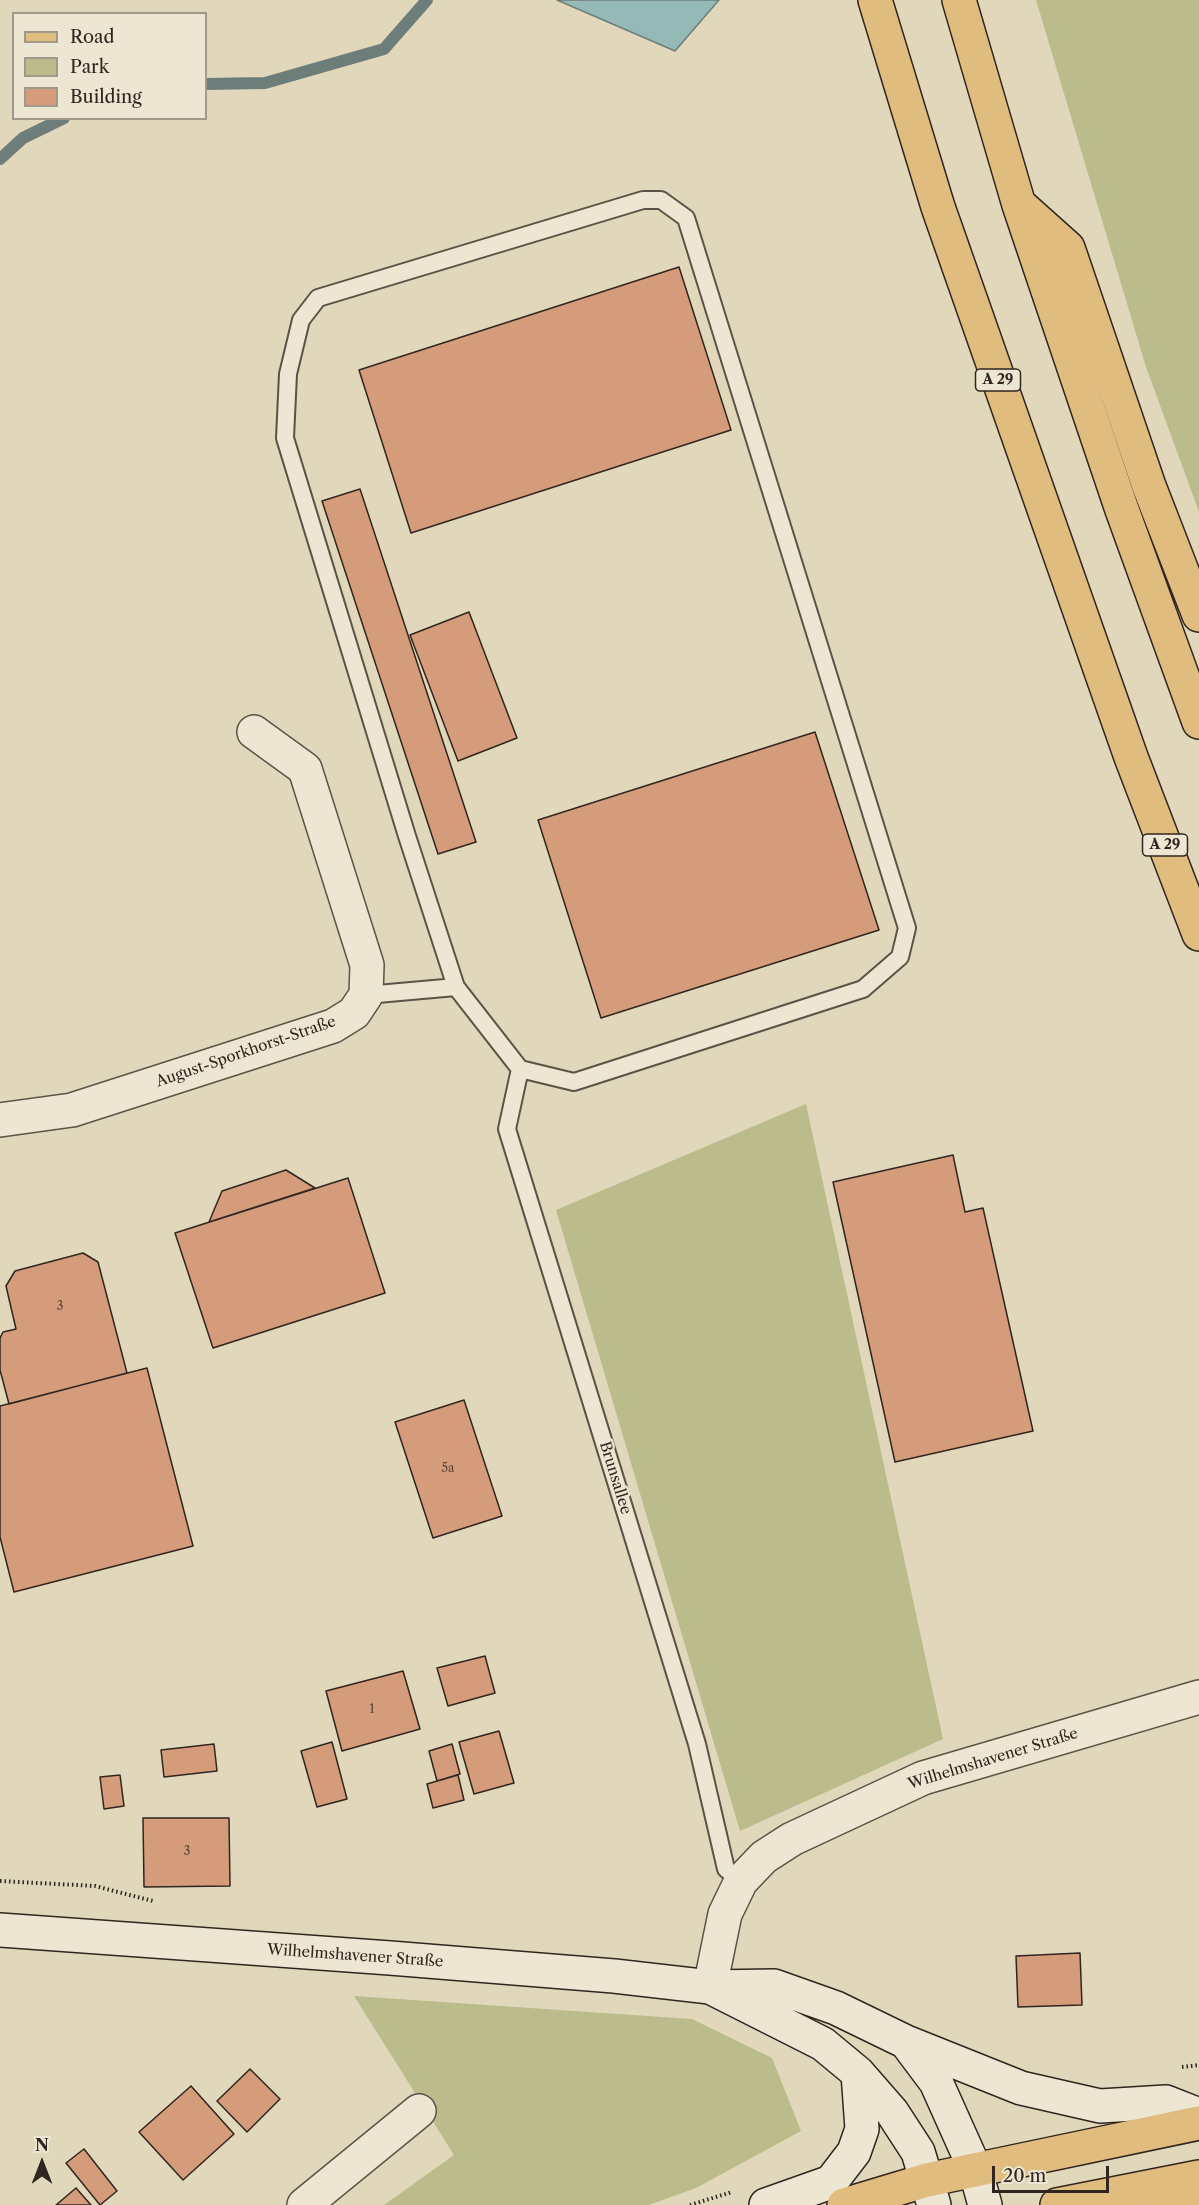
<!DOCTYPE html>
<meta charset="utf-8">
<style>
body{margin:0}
#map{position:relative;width:1199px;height:2205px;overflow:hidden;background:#e1d8bb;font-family:"Libre Caslon Text",serif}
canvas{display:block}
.legend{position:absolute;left:12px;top:12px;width:195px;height:108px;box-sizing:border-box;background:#ece6d3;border:2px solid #a1998b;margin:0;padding:8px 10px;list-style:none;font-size:18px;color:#31251f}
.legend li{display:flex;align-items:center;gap:12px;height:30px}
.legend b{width:30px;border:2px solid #a1998b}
.north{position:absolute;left:12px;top:2133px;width:60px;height:60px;-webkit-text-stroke:4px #ece6d3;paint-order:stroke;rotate:0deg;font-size:16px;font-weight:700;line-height:24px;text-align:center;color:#31251f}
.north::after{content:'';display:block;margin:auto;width:21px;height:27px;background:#31251f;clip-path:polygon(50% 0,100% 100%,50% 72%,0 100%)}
.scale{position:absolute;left:992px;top:2166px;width:117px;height:27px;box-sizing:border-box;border:3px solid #31251f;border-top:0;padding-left:8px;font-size:18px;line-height:21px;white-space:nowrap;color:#31251f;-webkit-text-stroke:4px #ece6d3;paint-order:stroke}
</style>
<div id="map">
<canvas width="1199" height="2205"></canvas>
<ul class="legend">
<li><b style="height:8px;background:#e0bc7e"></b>Road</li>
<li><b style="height:16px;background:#babc8b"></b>Park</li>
<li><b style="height:16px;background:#d49c7b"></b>Building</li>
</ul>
<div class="north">N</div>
<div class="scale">20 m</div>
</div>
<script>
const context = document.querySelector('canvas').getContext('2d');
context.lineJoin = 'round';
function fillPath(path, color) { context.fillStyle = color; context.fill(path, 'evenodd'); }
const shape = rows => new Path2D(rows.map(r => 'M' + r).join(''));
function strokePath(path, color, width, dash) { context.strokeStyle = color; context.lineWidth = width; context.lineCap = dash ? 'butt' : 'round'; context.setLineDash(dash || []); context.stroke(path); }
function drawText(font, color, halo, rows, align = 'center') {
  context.font = font + ' "Libre Caslon Text",serif'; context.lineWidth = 4.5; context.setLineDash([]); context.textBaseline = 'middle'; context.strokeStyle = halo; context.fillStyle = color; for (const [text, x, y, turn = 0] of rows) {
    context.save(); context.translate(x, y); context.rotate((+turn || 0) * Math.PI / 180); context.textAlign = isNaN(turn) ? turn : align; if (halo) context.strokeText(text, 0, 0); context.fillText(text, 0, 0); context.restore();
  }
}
fillPath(shape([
 [1036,0,1199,0,1199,512,1146,367],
 [806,1104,943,1739,740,1831,556,1210],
 [354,1996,692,2019,772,2058,801,2131,696,2188,649,2205,384,2205,454,2155]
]), '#babc8b');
const water = shape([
 [557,0,719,0,675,51,557,0]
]);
fillPath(water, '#95b9b6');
strokePath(water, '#6d7e7a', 1.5);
strokePath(shape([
 [206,84,265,83,384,49,427,0],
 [0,159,23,138,64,118]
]), '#6d7e7a', 12);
const building = shape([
 [679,267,731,430,411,533,359,370,679,267],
 [360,489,476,842,438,854,322,501,360,489],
 [469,612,517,738,458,761,410,635,469,612],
 [815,732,879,930,601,1018,538,820,815,732],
 [953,1155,965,1212,983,1208,1033,1431,895,1462,833,1182,953,1155],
 [286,1170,315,1188,209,1222,222,1191,286,1170],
 [348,1178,385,1293,213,1348,175,1233,348,1178],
 [83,1253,98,1262,127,1373,9,1404,0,1370,0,1338,3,1332,16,1329,6,1286,15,1271,83,1253],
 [147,1368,193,1546,14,1592,0,1537,0,1406,147,1368],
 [464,1400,502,1516,433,1538,395,1422,464,1400],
 [485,1656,495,1693,448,1706,437,1668,485,1656],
 [403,1671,420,1729,342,1751,326,1691,403,1671],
 [499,1731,514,1783,474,1794,459,1742,499,1731],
 [332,1742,347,1799,317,1807,301,1751,332,1742],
 [214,1744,217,1771,164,1777,161,1750,214,1744],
 [452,1744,460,1774,437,1781,429,1751,452,1744],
 [120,1775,124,1806,104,1809,100,1777,120,1775],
 [458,1775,464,1800,433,1808,427,1784,458,1775],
 [143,1818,229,1818,230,1886,144,1887,143,1818],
 [1080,1953,1082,2005,1018,2007,1016,1956,1080,1953],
 [250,2069,280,2099,247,2132,217,2101,250,2069],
 [191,2086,234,2134,183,2180,139,2132,191,2086],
 [84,2149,117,2191,100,2205,66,2163,84,2149],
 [76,2188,91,2205,56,2205,76,2188]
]);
fillPath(building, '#d49c7b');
strokePath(building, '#31251f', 1.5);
const lane = shape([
 [366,995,456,987,407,836,285,438,288,374,301,320,318,298,643,200,661,200,686,218,907,928,900,957,863,989,574,1082,520,1069,456,987],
 [520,1069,507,1129,697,1744,726,1869,741,1881]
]);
const street = shape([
 [0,1120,72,1110,333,1026,354,1013,366,995,367,965,305,769,254,732],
 [710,1987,725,1914,741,1881,764,1857,792,1839,923,1778,1199,1697],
 [304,2205,419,2111]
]);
const secondary = shape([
 [0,1930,390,1958,614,1976,710,1987,774,1986,836,2008,906,2042,1021,2088,1100,2106,1166,2102,1199,2115],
 [714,1989,823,2044,858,2073,892,2112,918,2152,934,2205],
 [906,2042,936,2082,975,2169,985,2205],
 [766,2205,831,2182,854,2152,862,2129,858,2073]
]);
const primary = shape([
 [844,2205,927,2180,1199,2123],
 [1057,2205,1199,2177]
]);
const highway = shape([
 [875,0,938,207,1131,757,1199,934],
 [959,0,1019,205,1121,507,1199,722],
 [1021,206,1068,248,1149,486,1199,615],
 [1159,2205,1199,2196]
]);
strokePath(lane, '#5d5246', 20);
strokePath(street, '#5d5246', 36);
strokePath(secondary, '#31251f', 36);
strokePath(primary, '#31251f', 36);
strokePath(highway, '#31251f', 36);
strokePath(shape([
 [0,1881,95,1886,153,1901],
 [1182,2067,1199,2065],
 [690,2205,732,2192]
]), '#31251f', 4, [1.5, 3]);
strokePath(lane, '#ece6d3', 16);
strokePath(street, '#ece6d3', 33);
strokePath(secondary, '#ece6d3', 33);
strokePath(primary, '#e0bc7e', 33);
strokePath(highway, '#e0bc7e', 33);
drawText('12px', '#5a4336', null, [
 ["3",60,1307],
 ["5a",448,1469],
 ["1",372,1710],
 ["3",187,1852]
]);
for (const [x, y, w] of [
 [998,380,45],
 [1165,845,45]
]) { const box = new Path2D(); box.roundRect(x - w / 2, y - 11, w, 22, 4.5); context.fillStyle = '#ece6d3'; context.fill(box); strokePath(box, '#31251f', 1.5); }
drawText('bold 14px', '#31251f', null, [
 ["A 29",998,380],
 ["A 29",1165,845]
]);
drawText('15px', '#31251f', '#ece6d3', [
 ["August-Sporkhorst-Straße",246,1052,-19],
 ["Brunsallee",615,1478,73],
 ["Wilhelmshavener Straße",993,1759,-17],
 ["Wilhelmshavener Straße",355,1956,4]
]);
</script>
